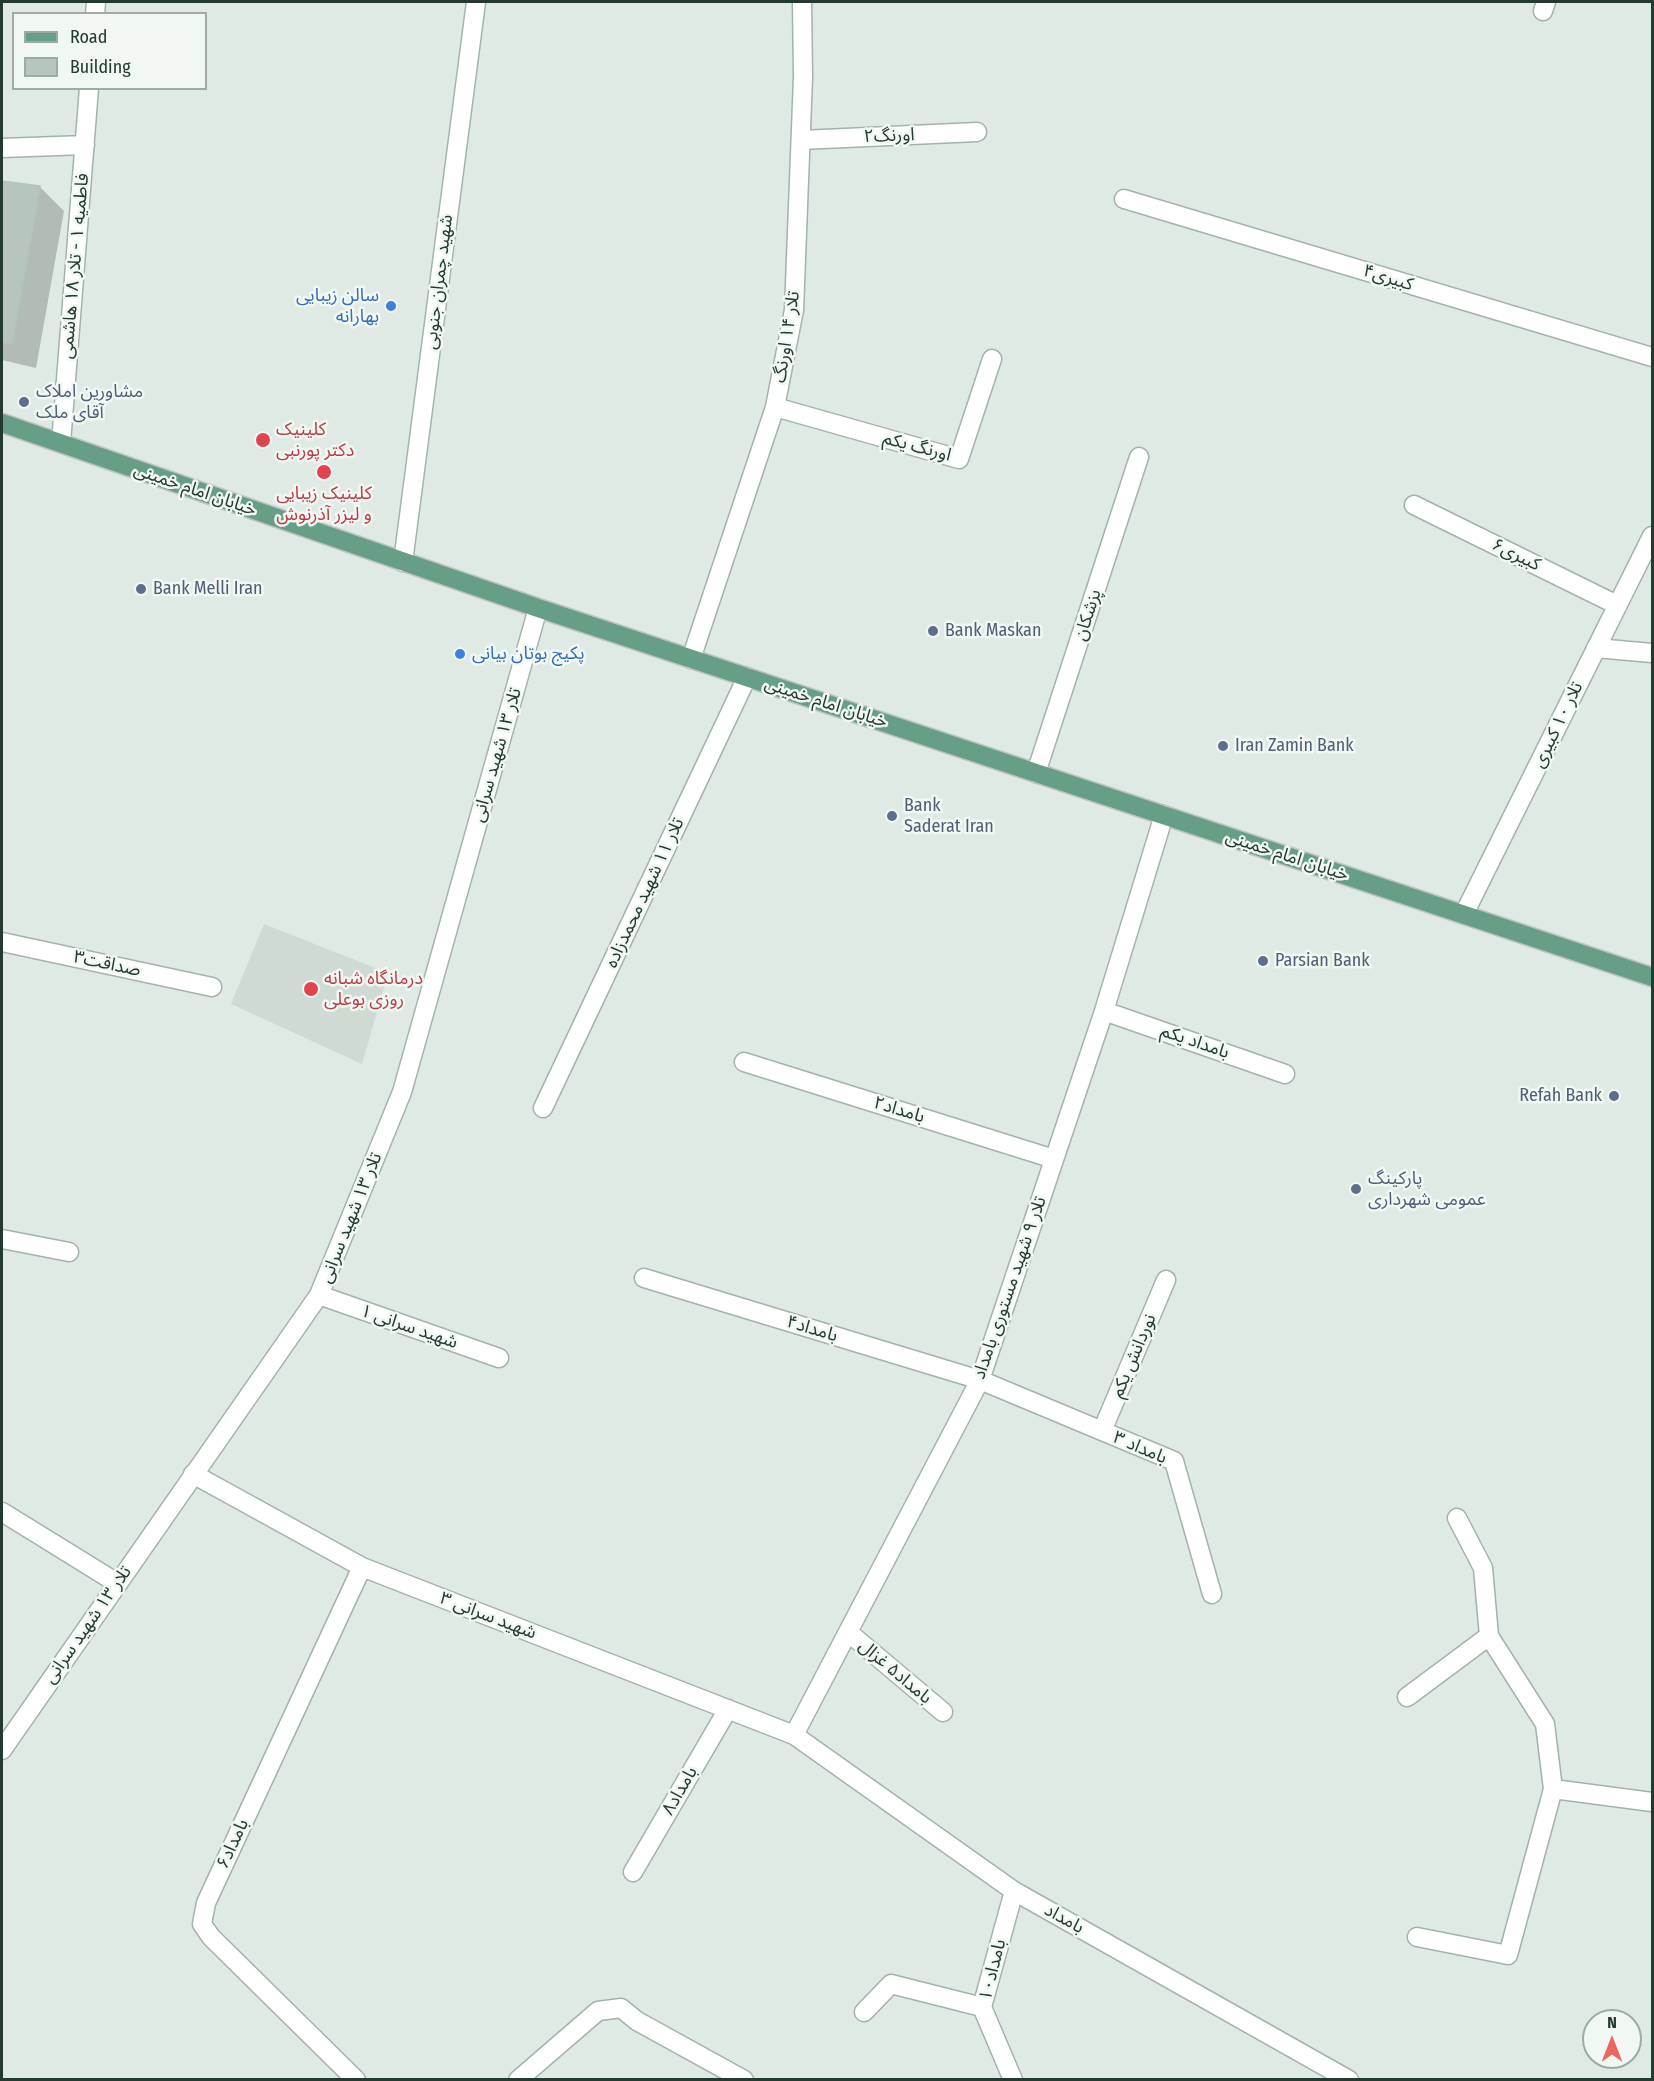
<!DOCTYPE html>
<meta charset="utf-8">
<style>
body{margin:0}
#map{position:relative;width:1654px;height:2081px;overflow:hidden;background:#e0eae4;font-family:"Fira Sans Condensed",sans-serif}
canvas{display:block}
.frame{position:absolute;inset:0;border:3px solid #223a2f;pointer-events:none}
.legend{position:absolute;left:12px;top:12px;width:195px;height:78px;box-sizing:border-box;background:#f1f7f3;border:2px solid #9eaba5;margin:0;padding:8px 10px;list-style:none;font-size:18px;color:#223a2f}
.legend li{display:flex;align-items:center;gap:12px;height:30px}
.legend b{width:30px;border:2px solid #9eaba5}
.north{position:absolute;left:1582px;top:2009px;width:60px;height:60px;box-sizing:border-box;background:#f1f7f3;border:2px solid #9eaba5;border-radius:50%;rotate:0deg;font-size:16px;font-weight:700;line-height:24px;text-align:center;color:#223a2f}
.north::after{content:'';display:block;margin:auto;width:21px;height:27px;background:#eb665e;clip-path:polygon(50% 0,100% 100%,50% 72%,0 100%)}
</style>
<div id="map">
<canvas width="1654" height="2081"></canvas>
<div class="frame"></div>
<ul class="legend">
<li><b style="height:8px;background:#679e86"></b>Road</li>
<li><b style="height:16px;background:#b6c5bd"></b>Building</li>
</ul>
<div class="north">N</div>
</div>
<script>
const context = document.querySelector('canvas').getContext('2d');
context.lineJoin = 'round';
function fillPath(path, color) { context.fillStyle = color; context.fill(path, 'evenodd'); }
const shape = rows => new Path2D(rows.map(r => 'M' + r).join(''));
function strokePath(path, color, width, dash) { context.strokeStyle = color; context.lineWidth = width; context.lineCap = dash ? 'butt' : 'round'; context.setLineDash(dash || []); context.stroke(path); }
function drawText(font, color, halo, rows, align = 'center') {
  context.font = font + ' "Fira Sans Condensed","Noto Sans Arabic",sans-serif'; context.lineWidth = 5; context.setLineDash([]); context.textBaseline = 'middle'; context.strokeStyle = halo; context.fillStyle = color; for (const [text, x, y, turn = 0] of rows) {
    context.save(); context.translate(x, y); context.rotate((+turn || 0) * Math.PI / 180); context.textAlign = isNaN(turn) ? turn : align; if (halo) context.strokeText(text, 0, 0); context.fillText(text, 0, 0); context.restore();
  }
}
fillPath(shape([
 [264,924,388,973,362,1064,231,1004]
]), '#cfdad3');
fillPath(shape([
 [2,183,40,187,64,211,36,368,2,360]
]), '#0003');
const building = shape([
 [2,181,40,186,12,344,2,342,2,181]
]);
fillPath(building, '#b6c5bd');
strokePath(building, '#b3c4ba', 1.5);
const street = shape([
 [1543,11,1546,2],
 [95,14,96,2],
 [801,140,977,132],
 [2,148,85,145],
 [1124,199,1652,357],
 [775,407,959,459,992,359],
 [61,443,89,88],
 [1414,505,1617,605],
 [1596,648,1652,653],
 [691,659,775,407,794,310,803,77,802,2],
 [1036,773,1139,457],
 [1464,914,1652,536],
 [2,942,212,987],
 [1104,1011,1285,1074],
 [744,1062,1054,1159],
 [543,1108,747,677],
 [2,1239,69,1252],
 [644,1278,980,1380,1174,1461,1212,1594],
 [319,1295,499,1358],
 [1102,1431,1166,1280],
 [193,1474,362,1567,794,1735,1014,1891,1349,2080],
 [2,1512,117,1583],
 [848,1632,943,1712],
 [1407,1697,1489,1636],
 [794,1735,980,1380,1104,1011,1164,815],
 [2,1750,319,1295,402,1092,538,608],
 [1553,1789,1652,1802],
 [633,1872,728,1709],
 [1417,1937,1508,1955,1553,1789,1545,1724,1489,1636,1483,1568,1457,1518],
 [864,2012,891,1984,982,2007],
 [356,2080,211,1937,202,1924,206,1903,362,1567],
 [518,2080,598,2011,621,2008,637,2021,744,2080],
 [1013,2080,982,2007,1014,1891]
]);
const secondary = shape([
 [403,562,476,2]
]);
const primary = shape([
 [2,423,538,608,1652,977]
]);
strokePath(street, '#a3b2aa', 21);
strokePath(secondary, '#a0b6aa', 21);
strokePath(primary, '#bdc4c1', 21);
strokePath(street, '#fff', 18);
strokePath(secondary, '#fff', 18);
strokePath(primary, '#679e86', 18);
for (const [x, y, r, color] of [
 [391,306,6,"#3f7fe0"],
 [24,402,6,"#5c6f8a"],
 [263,440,8,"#e0444e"],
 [324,472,8,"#e0444e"],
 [141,589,6,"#5c6f8a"],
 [933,631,6,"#5c6f8a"],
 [460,654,6,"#3f7fe0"],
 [1223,746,6,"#5c6f8a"],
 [892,816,6,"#5c6f8a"],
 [1263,961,6,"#5c6f8a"],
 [311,989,8,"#e0444e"],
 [1614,1096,6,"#5c6f8a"],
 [1356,1189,6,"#5c6f8a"]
]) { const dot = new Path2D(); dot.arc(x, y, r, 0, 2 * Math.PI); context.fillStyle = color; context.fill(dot); strokePath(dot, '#f1f7f3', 2); }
drawText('18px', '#223a2f', '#f1f7f3', [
 ["اورنگ۲",889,136,-2],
 ["فاطمیه ۱ - تلار ۱۸ هاشمی",75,266,-85],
 ["کبیری۴",1388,278,17],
 ["شهید چمران جنوبی",439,282,-83],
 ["تلار ۱۴ اورنگ",787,337,-81],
 ["اورنگ یکم",917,447,15],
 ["خیابان امام خمینی",195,490,19],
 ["کبیری۶",1516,555,26],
 ["پزشکان",1088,615,-72],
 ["خیابان امام خمینی",826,703,18],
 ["تلار ۱۰ کبیری",1558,725,-64],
 ["تلار ۱۳ شهید سرانی",497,755,-74],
 ["خیابان امام خمینی",1287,856,18],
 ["تلار ۱۱ شهید محمدزاده",645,893,-65],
 ["صداقت۳",107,964,12],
 ["بامداد یکم",1195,1042,19],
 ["بامداد۲",899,1110,17],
 ["تلار ۱۳ شهید سرانی",351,1218,-68],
 ["تلار ۹ شهید مستوری بامداد",1010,1288,-71],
 ["شهید سرانی ۱",409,1327,19],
 ["بامداد۴",812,1329,17],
 ["نوردانش یکم",1134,1356,-67],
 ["بامداد ۳",1140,1448,23],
 ["شهید سرانی ۳",488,1616,21],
 ["تلار ۱۳ شهید سرانی",88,1625,-55],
 ["بامداد۵ غزال",895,1672,40],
 ["بامداد۸",680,1791,-60],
 ["بامداد۶",233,1844,-65],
 ["بامداد",1064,1919,29],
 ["بامداد۱۰",993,1970,-76]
]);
drawText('18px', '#366cbe', '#f1f7f3', [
 ["سالن زیبایی",379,296],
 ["بهارانه",379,317],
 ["پکیج بوتان بیانی",472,654,"left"]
], 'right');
drawText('18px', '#4e5e75', '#f1f7f3', [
 ["مشاورین املاک",36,392],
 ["آقای ملک",36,413],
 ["Bank Melli Iran",153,589],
 ["Bank Maskan",945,631],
 ["Iran Zamin Bank",1235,746],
 ["Bank",904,806],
 ["Saderat Iran",904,827],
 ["Parsian Bank",1275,961],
 ["Refah Bank",1602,1096,"right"],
 ["پارکینگ",1368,1179],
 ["عمومی شهرداری",1368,1200]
], 'left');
drawText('18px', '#be3a42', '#f1f7f3', [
 ["کلینیک",276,430],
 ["دکتر پورنبی",276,451],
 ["کلینیک زیبایی",324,494,"center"],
 ["و لیزر آذرنوش",324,515,"center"],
 ["درمانگاه شبانه",324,979],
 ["روزی بوعلی",324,1000]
], 'left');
</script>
